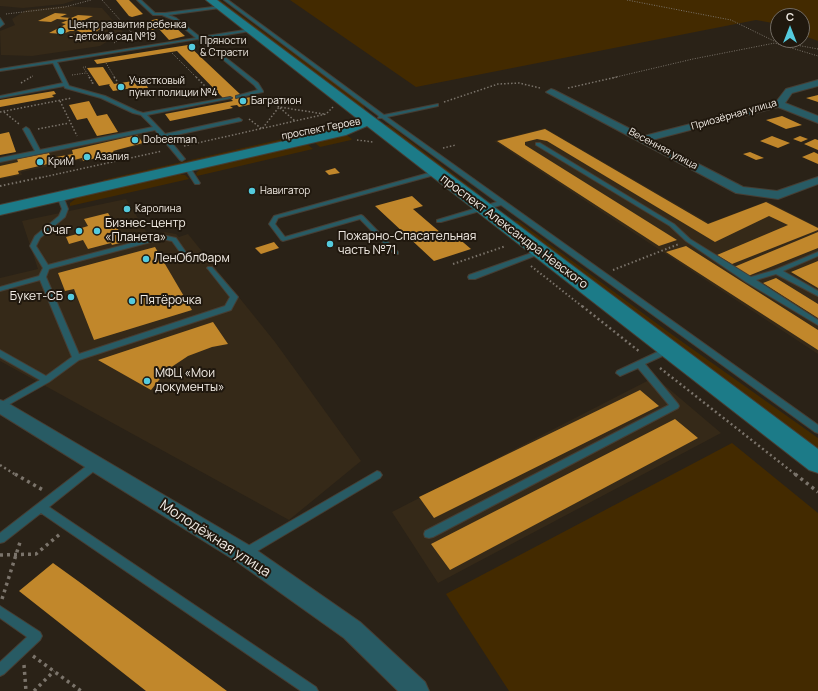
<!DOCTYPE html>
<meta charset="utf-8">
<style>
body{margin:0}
#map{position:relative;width:818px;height:691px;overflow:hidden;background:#2a2217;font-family:Manrope,sans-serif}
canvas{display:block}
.north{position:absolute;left:770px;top:8px;width:40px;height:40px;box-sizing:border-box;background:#20180e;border:1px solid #746d64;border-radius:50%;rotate:0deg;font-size:11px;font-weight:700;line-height:16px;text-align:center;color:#f3ede6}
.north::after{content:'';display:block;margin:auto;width:14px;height:18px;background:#54cadd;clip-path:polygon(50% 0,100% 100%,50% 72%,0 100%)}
</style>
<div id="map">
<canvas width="818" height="691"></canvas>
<div class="north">С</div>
</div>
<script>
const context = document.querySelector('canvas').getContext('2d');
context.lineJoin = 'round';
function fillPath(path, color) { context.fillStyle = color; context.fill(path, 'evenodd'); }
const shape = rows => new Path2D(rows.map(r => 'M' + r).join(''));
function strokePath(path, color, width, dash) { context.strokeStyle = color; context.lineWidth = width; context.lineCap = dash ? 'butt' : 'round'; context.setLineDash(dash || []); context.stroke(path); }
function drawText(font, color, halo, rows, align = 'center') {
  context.font = font + ' Manrope,sans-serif'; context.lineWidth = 4; context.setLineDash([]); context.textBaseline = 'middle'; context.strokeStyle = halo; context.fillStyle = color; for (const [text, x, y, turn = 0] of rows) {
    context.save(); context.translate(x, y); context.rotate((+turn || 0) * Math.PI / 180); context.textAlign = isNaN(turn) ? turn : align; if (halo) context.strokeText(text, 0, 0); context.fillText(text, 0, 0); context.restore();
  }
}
fillPath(shape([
 [0,0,75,0,63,4,23,8,0,6],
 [63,6,102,8,123,32,100,46,32,56,1,55,0,31,15,25,12,19,26,10],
 [545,128,709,223,767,201,818,227,818,354,494,141],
 [141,133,148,144,117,150,119,154,80,162,79,160,21,172,22,175,0,179,0,162],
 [126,199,149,236,165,232,176,234,179,237,188,234,275,342,361,461,289,520,0,361,0,278,38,269,22,221],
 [655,377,721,433,438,583,392,512]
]), '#352918');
fillPath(shape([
 [215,0,220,0,363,104,365,110,362,110],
 [290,0,818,0,818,41,802,35,802,16,778,16,778,24,756,20,416,87],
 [381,124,389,125,478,193,465,190],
 [335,127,339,129,104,183,103,180],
 [345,134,352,139,351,140,320,147,315,143],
 [307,144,313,149,197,176,196,173,201,168],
 [178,174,185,175,189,179,70,206,70,203,78,197],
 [508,221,518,221,667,331,818,438,818,450],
 [732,443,818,513,818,691,509,691,446,594]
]), '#432a00');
fillPath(shape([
 [116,0,129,0,143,14,132,17,129,16],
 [55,13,67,14,60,17,71,18,78,15,93,16,76,24,81,25,73,29,84,30,90,26,104,27,88,36,74,35,80,31,70,31,63,34,49,33,66,24,61,23,68,20,57,19,51,22,38,21],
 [157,19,167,28,175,27,185,36,169,40,159,29,151,30,143,22],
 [188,45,241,95,236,96,240,99,251,97,257,103,239,107,237,105,230,106,233,108,170,121,165,114,233,101,229,97,223,98,177,51,97,64,94,60],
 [103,67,114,84,133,81,137,86,146,84,148,88,135,90,133,88,113,91,109,85,110,84,99,86,87,68],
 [54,91,56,94,52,95,54,97,0,107,0,100],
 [818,95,818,102,806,98],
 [89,101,97,116,107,114,118,132,97,136,87,118,77,120,69,105],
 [782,116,802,125,786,129,766,120],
 [545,129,708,224,766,202,818,228,818,230,732,264,717,255,788,225,769,216,715,242,547,141,537,139,525,142,525,145,677,240,659,246,497,141],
 [9,132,16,152,0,155,0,134],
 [137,135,143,143,113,151,115,154,83,161,82,158,70,161,68,157,51,161,52,163,18,171,19,174,0,178,0,166,18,162,17,159,49,153,51,158,67,155,73,154,72,150],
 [772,136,790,143,778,148,760,141],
 [800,136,808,139,801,142,793,139],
 [815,139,818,140,818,150,804,144],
 [750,152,764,158,756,160,743,154],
 [814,152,818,154,818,164,802,157],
 [335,168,340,173,329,175,325,171],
 [412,196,423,206,413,209,448,239,457,237,471,249,434,261,375,206],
 [108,213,121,234,116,235,120,243,112,245,111,243,88,249,83,240,69,244,66,237,77,234,75,230,88,226,84,219],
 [818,232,818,248,748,276,734,267],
 [274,242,279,248,261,254,255,248],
 [686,246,818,330,818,350,666,252],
 [155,247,192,310,94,340,74,289,65,291,58,273],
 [818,261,818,288,791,272],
 [776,278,818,304,818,318,763,283],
 [213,322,228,344,212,347,188,356,167,370,151,390,98,360],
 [640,390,659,406,434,518,419,497],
 [675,419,698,438,450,570,431,544],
 [53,563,78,581,227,691,146,691,19,591]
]), '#c1872b');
const service = shape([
 [137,0,141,0,155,13,165,13,221,6,220,8,168,15,176,18,200,37,251,29,250,31,202,39,258,83,263,91,263,92,236,98,236,96,258,90,254,85,198,39,57,62,69,86,105,96,137,111,143,113,230,97,232,98,147,115,165,134,239,118,242,120,241,121,167,137,185,159,182,161,180,160,155,130,0,162,0,158,35,151,23,129,26,127,29,129,40,150,153,127,141,115,133,113,101,98,65,88,64,86,0,98,0,96,63,83,53,63,0,71,0,69,196,38,174,20,162,15,153,15,137,0],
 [224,0,228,0,384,115,438,104,438,106,387,117,818,425,818,433,815,432,501,205,441,222,437,222,437,220,497,202,382,118,378,118,379,116,224,0],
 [0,18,4,24,0,27,0,18],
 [536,143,540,143,674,224,690,239,751,277,775,270,818,252,818,256,783,271,818,291,818,296,776,274,756,280,818,320,818,325,746,282,686,241,670,226,536,145,536,143],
 [185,166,189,166,200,183,199,184,195,184,184,167,185,166],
 [436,171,439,173,438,174,278,218,275,224,285,237,361,215,363,216,398,252,398,254,394,254,360,219,283,241,281,240,269,224,274,216,436,171],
 [60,194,63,196,68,209,65,217,40,238,36,246,48,265,162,235,176,238,190,258,189,259,185,259,172,241,162,239,49,269,46,277,79,354,225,306,230,297,208,269,207,268,208,267,212,267,238,297,231,310,79,360,49,382,1,409,0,403,40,380,0,357,0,350,46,376,72,357,40,280,0,291,0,287,39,276,43,268,30,246,35,236,59,216,62,209,57,196,60,194],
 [540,250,543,252,542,253,475,279,469,279,468,277,469,275,540,250],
 [668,347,672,350,671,352,645,364,678,404,679,406,678,408,433,537,429,538,425,537,424,534,425,531,669,405,638,368,620,376,616,373,617,371,668,347],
 [96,460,99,461,101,464,99,467,49,507,316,687,318,691,301,691,41,513,4,542,0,543,0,533,93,461,96,460],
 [377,471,380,472,382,475,380,478,249,556,245,558,241,556,240,553,241,550,377,471],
 [0,606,40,632,42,636,40,640,4,674,0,676,0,662,27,637,0,618,0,606]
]);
const minor = shape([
 [818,80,818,86,792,93,785,103,818,116,818,123,778,107,652,140,743,187,777,191,818,177,818,184,778,199,736,193,546,92,551,89,554,90,644,136,776,102,786,89,818,80],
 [0,400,6,402,252,547,360,622,425,682,429,691,398,691,344,638,236,561,0,414,0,400]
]);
const secondary = shape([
 [206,0,217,0,818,449,818,473,809,470,367,126,346,135,0,215,0,205,342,128,359,120,206,0]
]);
strokePath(service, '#463e34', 2);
strokePath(minor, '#463e34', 2);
strokePath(secondary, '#463e34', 2);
strokePath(shape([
 [102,0,131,32],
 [627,0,731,20,774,41,818,49],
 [6,14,65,7,91,0],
 [114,43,131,32,146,34,150,38],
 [172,53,197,78],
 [106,63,115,78],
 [86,67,83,67,90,78],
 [72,75,86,73],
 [30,78,34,75],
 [612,78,693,59,775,43,818,56]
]), '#7b746b', 1, [1, 1.5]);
strokePath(shape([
 [89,77,93,83,91,83],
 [114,77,117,81],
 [196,77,212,93],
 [21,83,31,77],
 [568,88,617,77],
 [267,97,279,107,324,114],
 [60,101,77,136],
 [444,102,498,84,519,83,540,88],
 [0,112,72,98],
 [4,112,19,124],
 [249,119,262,129,279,107,295,121],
 [38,129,69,123],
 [357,140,373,142],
 [184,146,326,114,333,107],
 [443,148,456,145],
 [39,178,162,151]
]), '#7b746b', 1.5, [1.5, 2]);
strokePath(shape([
 [0,186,43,177],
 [453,264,506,246],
 [531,266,583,307],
 [613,270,679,244]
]), '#7b746b', 2, [1.5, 2.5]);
strokePath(shape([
 [582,306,640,352],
 [660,368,796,475],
 [0,465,16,475]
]), '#7b746b', 2.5, [2, 3]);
strokePath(shape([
 [15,474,43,490],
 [795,474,818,492],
 [0,555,36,554,60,534],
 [2,599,21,539],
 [33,656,81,691],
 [24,665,26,691],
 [34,691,54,671]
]), '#7b746b', 3.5, [3, 4]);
fillPath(service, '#285b64');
fillPath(minor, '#285b64');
fillPath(secondary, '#1c7b88');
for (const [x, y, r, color] of [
 [61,31,4,"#54cadd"],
 [192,47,4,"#54cadd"],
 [121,87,4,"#54cadd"],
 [243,101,4,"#54cadd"],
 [135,140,4,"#54cadd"],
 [87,157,4,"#54cadd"],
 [40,162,4,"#54cadd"],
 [252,191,4,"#54cadd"],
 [127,209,4,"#54cadd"],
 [79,231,4,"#54cadd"],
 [97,231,4,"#54cadd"],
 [330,244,4,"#54cadd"],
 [146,259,4,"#54cadd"],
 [71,297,4,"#54cadd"],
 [132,301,4,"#54cadd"],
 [147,381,4,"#54cadd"]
]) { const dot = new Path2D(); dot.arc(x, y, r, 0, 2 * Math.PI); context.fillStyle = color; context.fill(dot); strokePath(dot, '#20180e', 1.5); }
drawText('10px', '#f3ede6', '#20180e', [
 ["Центр развития ребенка",69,25],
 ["- детский сад №19",69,37],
 ["Пряности",200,41],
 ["& Страсти",200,53],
 ["Участковый",129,81],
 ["пункт полиции №4",129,93],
 ["Багратион",251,101],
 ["Dobeerman",143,140],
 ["Азалия",95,157],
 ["КриМ",48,162],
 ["Навигатор",260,191],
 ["Каролина",135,209]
], 'left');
drawText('10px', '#f3ede6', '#20180e', [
 ["Приозёрная улица",734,115,-16],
 ["проспект Героев",321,129,-11],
 ["Весенняя улица",663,149,28]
]);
drawText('12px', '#f3ede6', '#20180e', [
 ["Бизнес-центр",105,224],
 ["«Планета»",105,238],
 ["Очаг",71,231,"right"],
 ["Пожарно-Спасательная",338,237],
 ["часть №71",338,251],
 ["ЛенОблФарм",154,259],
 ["Букет-СБ",63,297,"right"],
 ["Пятёрочка",140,301],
 ["МФЦ «Мои",155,374],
 ["документы»",155,388]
], 'left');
drawText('12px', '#f3ede6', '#20180e', [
 ["проспект Александра Невского",514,232,37]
]);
drawText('14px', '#f3ede6', '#20180e', [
 ["Молодёжная улица",215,539,33]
]);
</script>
